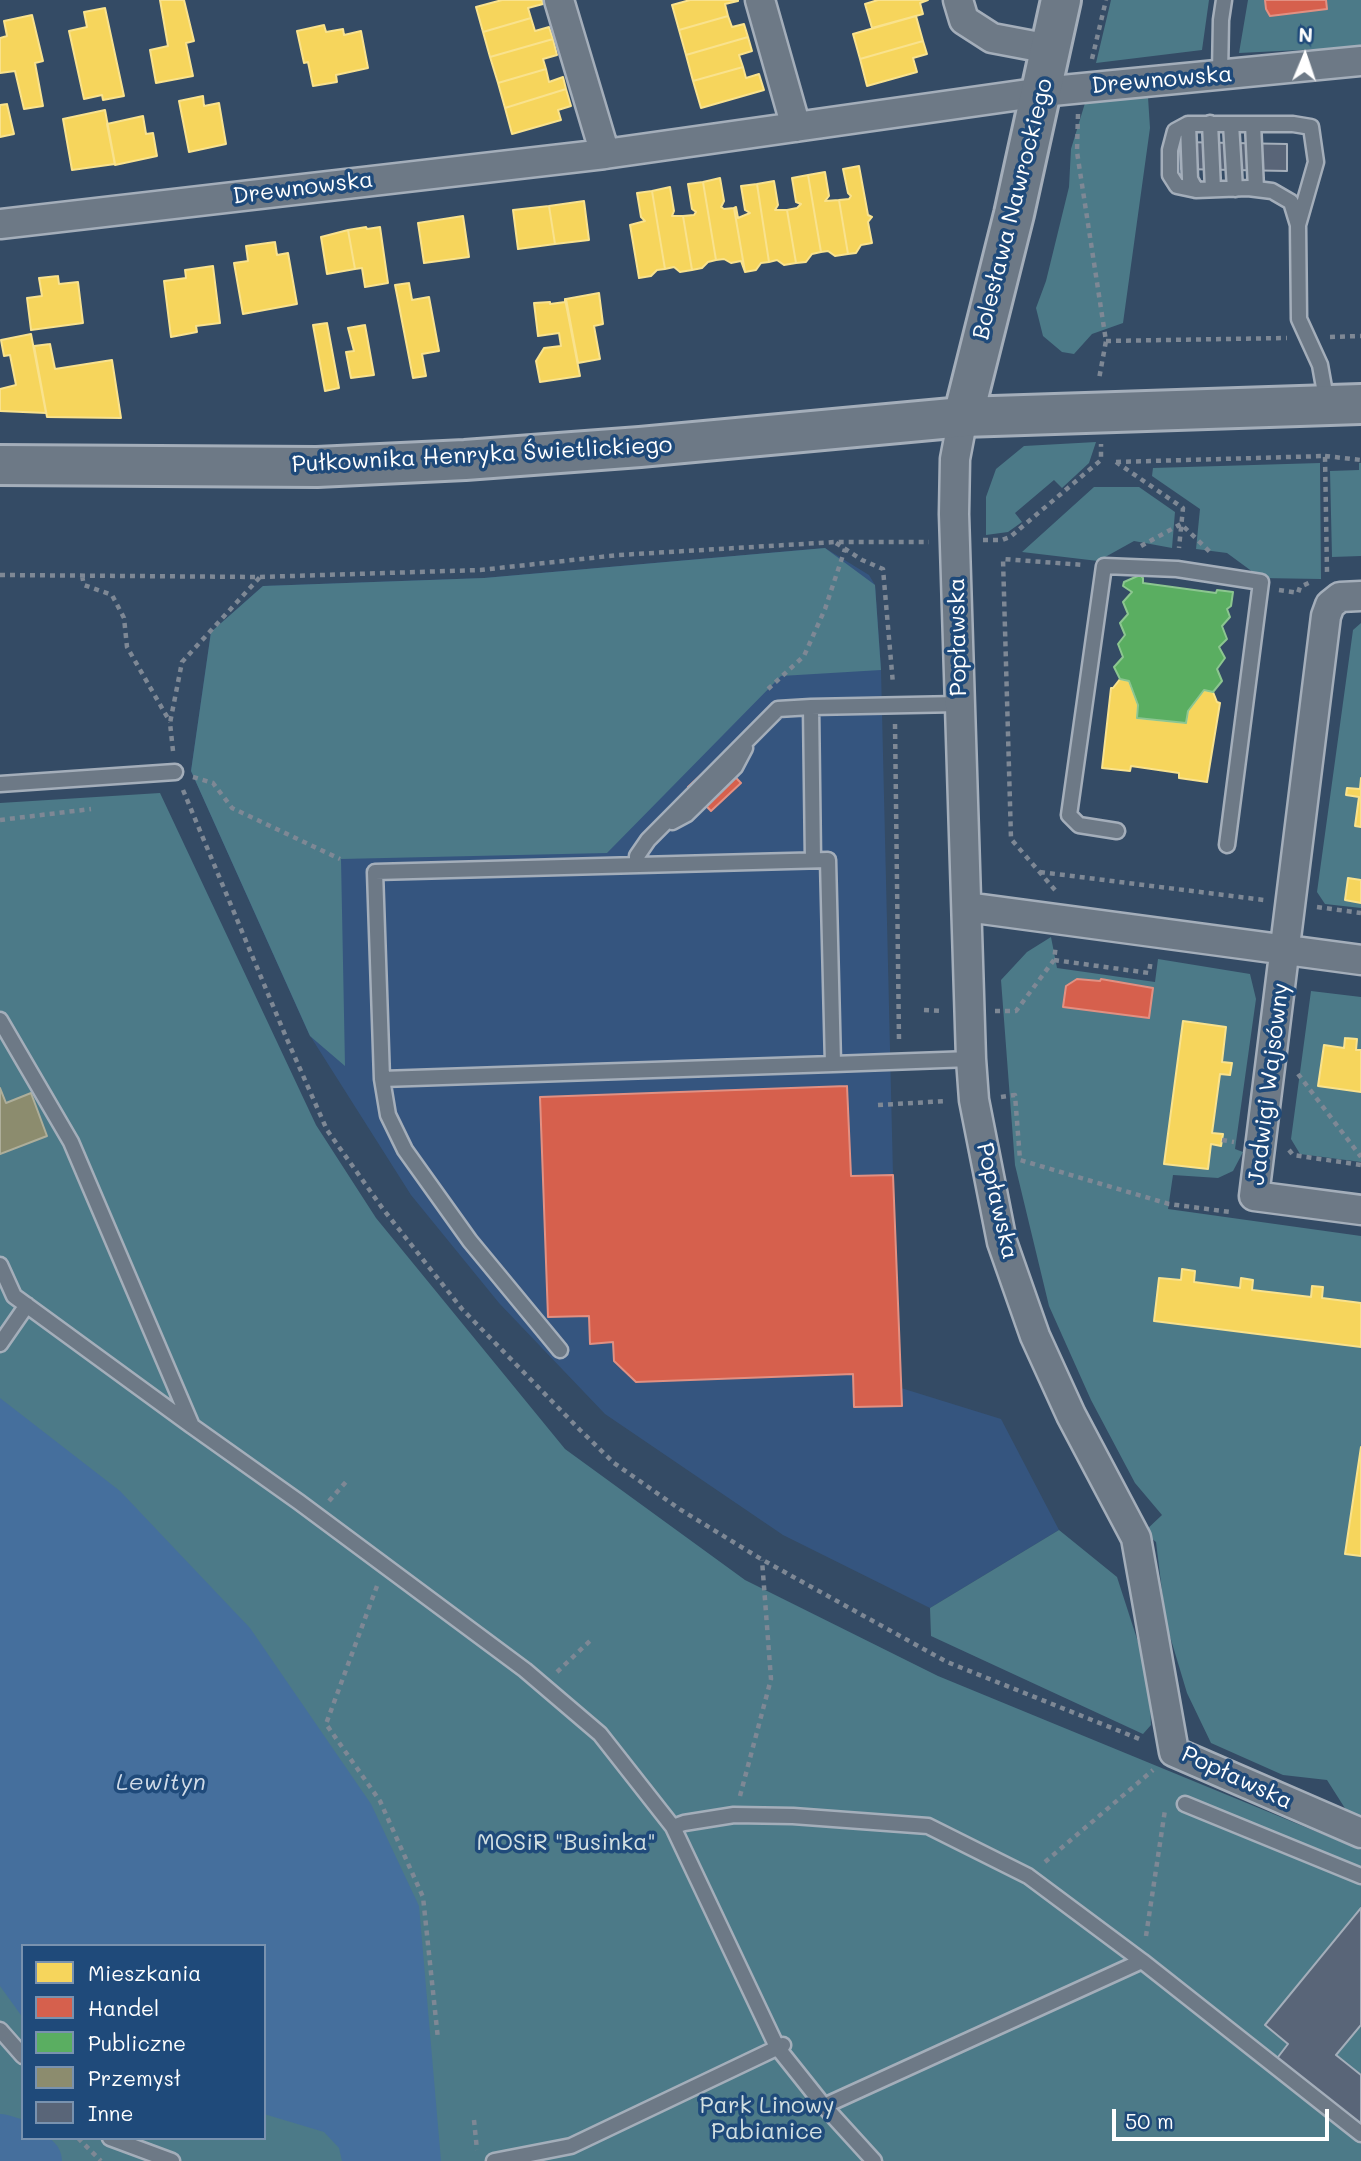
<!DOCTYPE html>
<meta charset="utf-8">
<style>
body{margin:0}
#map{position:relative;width:1361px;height:2161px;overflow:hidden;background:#344b65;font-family:Mali,sans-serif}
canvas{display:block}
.legend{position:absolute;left:21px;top:1944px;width:245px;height:196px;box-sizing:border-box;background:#1f4a7a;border:2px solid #7992af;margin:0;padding:9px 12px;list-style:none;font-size:21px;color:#fff}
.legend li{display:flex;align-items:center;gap:14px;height:35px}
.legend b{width:35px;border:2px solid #7992af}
.north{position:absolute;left:1270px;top:21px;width:70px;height:70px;-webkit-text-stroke:5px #1f4a7a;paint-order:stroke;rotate:2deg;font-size:19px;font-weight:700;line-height:28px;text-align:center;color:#fff}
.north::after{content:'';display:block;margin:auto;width:24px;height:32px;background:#fff;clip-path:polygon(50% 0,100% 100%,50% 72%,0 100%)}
.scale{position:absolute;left:1112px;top:2109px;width:217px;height:32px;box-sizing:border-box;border:4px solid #fff;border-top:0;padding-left:9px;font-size:21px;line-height:24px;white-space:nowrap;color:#fff;-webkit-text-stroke:5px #1f4a7a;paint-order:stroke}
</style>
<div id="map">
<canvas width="1361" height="2161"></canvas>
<ul class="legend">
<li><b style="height:19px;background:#f6d55c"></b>Mieszkania</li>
<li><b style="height:19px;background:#d6604d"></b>Handel</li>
<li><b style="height:19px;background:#5aae61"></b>Publiczne</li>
<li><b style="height:19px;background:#8c8c6e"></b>Przemysł</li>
<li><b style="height:19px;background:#596578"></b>Inne</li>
</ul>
<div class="north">N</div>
<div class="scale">50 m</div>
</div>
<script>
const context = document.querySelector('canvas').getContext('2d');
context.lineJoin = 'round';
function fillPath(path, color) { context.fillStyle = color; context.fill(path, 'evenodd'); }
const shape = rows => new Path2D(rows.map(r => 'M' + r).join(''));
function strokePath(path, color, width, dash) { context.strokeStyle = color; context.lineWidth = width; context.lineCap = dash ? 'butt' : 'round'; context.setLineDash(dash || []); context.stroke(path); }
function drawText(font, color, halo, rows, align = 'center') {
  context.font = font + ' Mali,sans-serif'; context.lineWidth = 7; context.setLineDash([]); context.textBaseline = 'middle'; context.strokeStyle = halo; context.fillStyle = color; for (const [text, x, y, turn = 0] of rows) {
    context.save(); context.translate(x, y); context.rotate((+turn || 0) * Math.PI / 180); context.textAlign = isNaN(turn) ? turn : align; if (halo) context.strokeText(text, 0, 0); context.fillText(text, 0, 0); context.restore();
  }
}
fillPath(shape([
 [825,548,869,575,875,585,881,670,893,1175,901,1388,1001,1419,1059,1530,930,1608,783,1535,605,1414,499,1303,411,1195,309,1034,191,771,211,632,263,586,484,578]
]), '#35557f');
fillPath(shape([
 [1111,0,1209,0,1202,50,1096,63],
 [1248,0,1361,0,1361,47,1239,53],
 [1148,97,1150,128,1123,323,1092,334,1074,354,1062,352,1043,336,1036,308,1046,281,1069,187,1071,149,1085,103],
 [1096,442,1089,463,1062,488,1054,480,1015,513,1022,522,1008,532,986,535,986,497,996,469,1024,446],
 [1320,463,1321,579,1261,578,1227,553,1196,549,1200,509,1152,476,1153,468],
 [1359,463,1361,463,1361,556,1332,557,1330,471,1359,470],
 [1094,487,1139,487,1175,512,1172,548,1134,541,1098,561,1022,552],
 [825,548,875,585,881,670,781,676,607,853,341,859,345,1066,310,1036,191,771,211,632,263,586,484,578],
 [1361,623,1361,908,1325,904,1317,892,1353,630],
 [160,793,316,1125,376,1218,565,1449,745,1580,938,1676,1361,1850,1361,2161,0,2161,0,803],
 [23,1946,264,1946,264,2138,23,2138],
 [1051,937,1057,968,1155,982,1158,959,1250,974,1256,999,1235,1149,1243,1152,1233,1171,1218,1178,1173,1175,1168,1209,1361,1236,1361,1818,1348,1813,1327,1780,1283,1775,1211,1743,1187,1693,1166,1623,1156,1542,1144,1532,1162,1515,1135,1483,1091,1400,1049,1306,1015,1165,1001,980,1027,952],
 [1311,991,1361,997,1361,1162,1300,1154,1291,1139],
 [1059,1530,1117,1577,1149,1676,1151,1725,1143,1734,931,1636,930,1608]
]), '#4c7a88');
fillPath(shape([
 [0,1398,120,1491,250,1628,371,1804,419,1906,441,2161,342,2161,339,2148,324,2132,264,2114,264,1946,23,1946,23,2018,0,1986]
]), '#456f9d');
const homes = shape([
 [160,0,184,0,194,41,186,43,193,76,156,83,150,50,168,46,160,0],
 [502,0,542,0,543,4,528,8,531,18,483,32,476,7,502,0],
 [690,0,738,0,738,1,725,4,728,16,679,30,672,5,690,0],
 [878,0,928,0,920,3,923,14,872,28,865,4,878,0],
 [105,8,124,96,103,100,102,95,84,99,69,31,87,27,84,12,105,8],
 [32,15,43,61,35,63,43,106,24,109,15,71,0,73,0,38,7,36,4,21,32,15],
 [728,16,732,27,744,24,748,37,686,55,679,30,728,16],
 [916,16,923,41,860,59,853,34,916,16],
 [531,18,535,31,549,27,553,39,490,57,483,32,531,18],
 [324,25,326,32,343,29,344,35,361,31,368,68,336,75,337,82,313,86,308,62,304,63,297,31,324,25],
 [748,37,752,51,739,55,743,67,693,81,686,55,748,37],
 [553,39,557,55,543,59,546,69,498,83,490,57,553,39],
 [923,41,927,54,913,58,917,72,867,86,860,59,923,41],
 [743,67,746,78,759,74,764,90,701,108,693,81,743,67],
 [546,69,549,82,563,77,566,89,505,108,498,83,546,69],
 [566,89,571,106,558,110,561,120,512,134,505,108,566,89],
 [203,96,204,106,219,103,226,144,189,152,179,101,203,96],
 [7,104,14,134,0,137,0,105,7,104],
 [105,110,115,164,72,170,63,119,105,110],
 [143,116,146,134,153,133,157,156,115,165,107,124,143,116],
 [859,166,868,215,872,217,868,222,872,243,861,245,856,253,848,254,839,200,849,199,851,196,848,193,843,169,859,166],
 [825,172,829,196,825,201,839,200,848,254,835,256,828,251,821,252,808,175,825,172],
 [808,175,821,252,812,254,806,262,796,263,787,210,797,208,801,204,796,202,792,178,808,175],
 [720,178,724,201,721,207,724,209,734,208,745,272,741,261,731,263,724,259,716,260,703,182,720,178],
 [774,181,778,205,775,210,787,210,796,263,784,265,777,260,769,262,757,184,774,181],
 [703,182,716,260,708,262,702,268,692,270,683,216,694,215,696,212,692,209,688,184,703,182],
 [757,184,769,262,761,263,756,270,745,272,734,208,736,207,738,218,750,213,745,210,741,186,757,184],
 [670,187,674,211,672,216,683,216,692,270,680,272,674,267,665,269,652,191,670,187],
 [652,191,665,269,657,270,651,276,639,278,630,225,645,221,641,217,637,193,652,191],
 [584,201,589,240,555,244,549,206,584,201],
 [549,206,555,244,518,249,513,210,549,206],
 [463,216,469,257,424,263,418,223,463,216],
 [366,227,367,229,380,227,388,283,365,287,362,268,355,269,348,230,366,227],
 [348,230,355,269,327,274,321,237,348,230],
 [275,242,277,255,288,253,297,304,243,314,234,263,248,261,246,246,275,242],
 [213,266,220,323,196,326,197,332,171,337,164,281,186,278,185,270,213,266],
 [58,276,59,284,78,282,83,323,31,330,27,298,42,296,39,278,58,276],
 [409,283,412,300,429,297,439,351,422,354,426,376,413,378,395,285,409,283],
 [599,293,603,324,594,326,600,359,578,363,566,299,599,293],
 [565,299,580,376,540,382,536,361,544,348,561,346,559,333,538,336,534,303,550,302,550,304,565,302,565,299],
 [327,323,339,388,325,391,313,325,327,323],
 [365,325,374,375,351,378,346,352,354,351,348,328,365,325],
 [31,334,46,413,0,411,0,389,16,385,10,355,4,356,1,340,31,334],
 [50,344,55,369,112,360,121,418,47,417,34,346,50,344],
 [1120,679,1129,681,1138,705,1137,718,1186,723,1188,711,1204,690,1213,692,1217,702,1220,703,1207,782,1179,778,1179,773,1131,766,1130,771,1102,768,1111,688,1113,688,1120,679],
 [1361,778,1361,827,1355,826,1359,797,1346,795,1347,788,1360,789,1361,778],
 [1348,878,1361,880,1361,903,1345,900,1348,878],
 [1183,1021,1226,1027,1222,1062,1232,1063,1230,1075,1220,1074,1212,1133,1223,1134,1221,1146,1211,1144,1208,1169,1164,1164,1183,1021],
 [1345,1038,1357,1039,1356,1050,1361,1050,1361,1092,1318,1086,1324,1045,1344,1048,1345,1038],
 [1182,1269,1195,1271,1194,1282,1240,1288,1241,1278,1253,1280,1252,1290,1311,1297,1312,1286,1323,1287,1322,1298,1361,1303,1361,1347,1154,1321,1159,1278,1181,1280,1182,1269],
 [1361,1447,1361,1556,1345,1554,1361,1447]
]);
fillPath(homes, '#f6d55c');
strokePath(homes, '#f9e28d', 2);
const shops = shape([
 [1265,0,1326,0,1327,9,1270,16,1266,9,1265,0],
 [718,759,741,783,711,811,688,787,718,759],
 [1077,979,1100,981,1101,979,1153,988,1149,1018,1063,1007,1066,986,1077,979],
 [847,1086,851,1176,893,1175,902,1406,854,1407,853,1374,636,1382,614,1361,613,1342,590,1344,589,1316,548,1317,540,1097,847,1086]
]);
fillPath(shops, '#d6604d');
strokePath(shops, '#e29082', 2);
const public = shape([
 [1140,575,1143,578,1143,583,1216,593,1217,590,1233,592,1231,606,1227,609,1230,617,1222,626,1227,639,1219,647,1225,658,1217,669,1222,681,1213,692,1204,690,1188,711,1186,723,1137,718,1138,705,1129,681,1120,679,1114,667,1123,657,1118,644,1125,635,1120,623,1128,614,1123,602,1132,592,1123,586,1124,582,1140,575]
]);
fillPath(public, '#5aae61');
strokePath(public, '#8cc690', 2);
const industry = shape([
 [0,1088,6,1103,31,1093,47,1136,0,1154,0,1088]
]);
fillPath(industry, '#8c8c6e');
strokePath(industry, '#aeae9a', 2);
strokePath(shape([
 [0,2140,20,2146,36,2161]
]), '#456f9d', 52);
const building = shape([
 [1181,142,1287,144,1287,171,1181,169,1181,142],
 [1361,1908,1361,2025,1336,2055,1361,2075,1361,2131,1275,2061,1288,2044,1265,2025,1361,1908]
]);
fillPath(building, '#596578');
strokePath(building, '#a4aeba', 2);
const lane = shape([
 [1220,74,1221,20,1224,0],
 [1210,123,1213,189],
 [1188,124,1175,131,1170,150,1170,175,1177,186,1196,190],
 [1231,124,1235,189],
 [1253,124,1256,189],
 [1298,225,1291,202,1272,191,1248,188,1196,190,1190,179,1188,124,1293,124,1311,127,1316,162,1298,225,1299,319,1320,365,1327,404],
 [0,784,175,772],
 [672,822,687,814,735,767,745,748],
 [1117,831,1079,825,1069,815,1104,566,1177,569,1261,582,1227,845],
 [813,860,811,707,959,704],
 [637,865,637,856,648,840,778,709,811,707],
 [0,1020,71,1142,192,1426,299,1502,525,1670,600,1734,673,1827,777,2047,824,2106,874,2161],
 [833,1064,828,860,375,872,382,1079,833,1064,971,1059],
 [382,1079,388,1115,405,1150,470,1241,560,1350],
 [0,1265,14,1296,192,1426],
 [0,1344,27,1305],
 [1185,1804,1361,1876],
 [673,1827,684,1823,734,1815,793,1816,928,1826,1028,1876,1142,1961,1361,2134],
 [0,2030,23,2056],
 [824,2106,1142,1961],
 [110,2138,172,2161],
 [494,2161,571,2146,783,2045]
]);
const street = shape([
 [559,0,605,154],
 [760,0,796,127],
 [958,0,964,20,992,38,1050,49],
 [0,224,605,154,1042,92,1361,61],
 [963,417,955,459,954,514,971,1059,974,1100,1002,1242,1035,1336,1071,1415,1136,1538,1174,1752,1361,1833],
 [1361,596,1340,597,1330,605,1326,616,1254,1196,1361,1210],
 [967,907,1361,960]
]);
const secondary = shape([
 [963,417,1014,214,1061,0],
 [0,465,317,467,465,460,640,447,963,417,1361,404]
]);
strokePath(lane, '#a4aeba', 19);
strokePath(street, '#a4aeba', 33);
strokePath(secondary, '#a4aeba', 44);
strokePath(shape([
 [1092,59,1106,0],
 [1078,114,1077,152,1106,341,1099,379],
 [1330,337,1361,336],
 [1106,341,1287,338],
 [1325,456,1361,460],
 [1116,462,1325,456,1327,572],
 [1116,462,1183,508,1179,548],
 [983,540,1002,540,1010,537,1101,460,1101,444],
 [836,543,862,560,883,569,893,684],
 [1141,546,1181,524,1210,552],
 [0,575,260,577,480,570,619,555,835,542,929,542],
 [82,576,84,585,112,595,124,618,127,647,170,722],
 [1279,590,1298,593,1300,587,1313,581],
 [768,689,804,656,825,609,845,549],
 [895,724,899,1041],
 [173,751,170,723,182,662,260,577],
 [193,777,213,783,232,808,340,859],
 [183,790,286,1037,327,1130,383,1209,462,1309,580,1430,614,1463,681,1510,761,1559,947,1662,1142,1740],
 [0,820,91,809],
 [1040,872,1264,900],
 [1055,890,1011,839,1003,559,1084,565],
 [1317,907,1361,913],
 [1054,960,1149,973,1151,959],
 [924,1010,944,1011],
 [995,1011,1016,1011,1054,960,1056,945],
 [1298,1074,1361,1157],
 [1001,1097,1015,1095,1020,1160,1169,1204,1230,1212],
 [878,1105,947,1101],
 [1222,1140,1234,1142],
 [1289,1150,1293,1155,1361,1165],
 [329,1501,346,1482],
 [377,1586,326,1724,380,1801,423,1897,438,2039],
 [557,1672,593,1638],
 [740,1796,771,1679,762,1560],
 [1045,1862,1153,1770],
 [1146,1936,1165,1810],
 [474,2120,477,2150],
 [78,2138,101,2161]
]), '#7e8895', 4.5, [5, 5]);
strokePath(lane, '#6d7986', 14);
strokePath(street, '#6d7986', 28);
strokePath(secondary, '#6d7986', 38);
drawText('23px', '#fff', '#1f4a7a', [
 ["Drewnowska",1162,80,-5],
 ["Drewnowska",303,188,-7],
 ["Bolesława Nawrockiego",1013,209,-76],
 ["Pułkownika Henryka Świetlickiego",482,455,-3],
 ["Popławska",958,637,-91],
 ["Jadwigi Wajsówny",1269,1084,-83],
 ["Popławska",997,1201,77],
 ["Popławska",1237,1778,25]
]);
drawText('23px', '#d3e0e2', '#1f4a7a', [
 ["MOSiR \"Businka\"",566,1843],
 ["Park Linowy",767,2106],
 ["Pabianice",767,2132]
]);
drawText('italic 24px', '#d1dce8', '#1f4a7a', [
 ["Lewityn",161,1783]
]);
</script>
